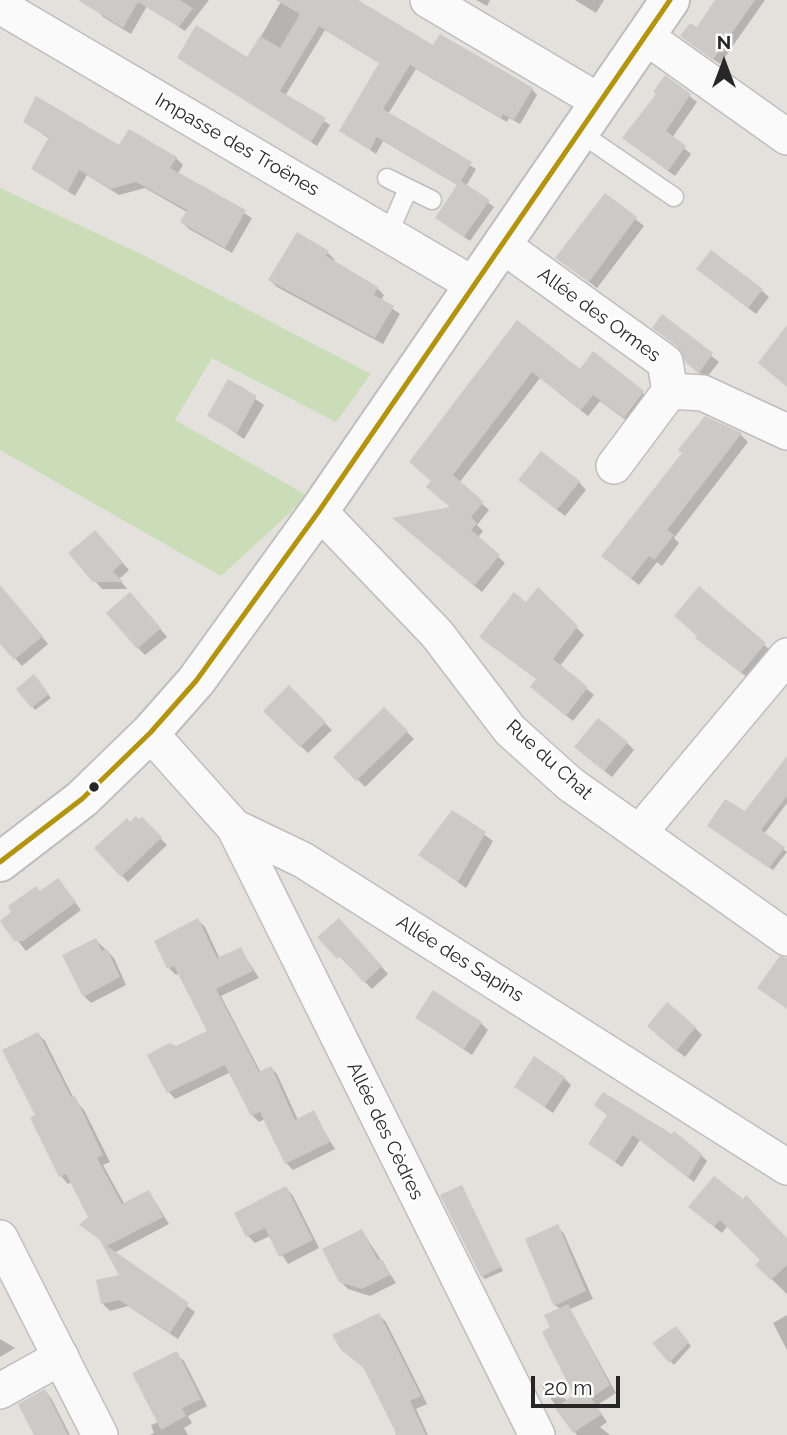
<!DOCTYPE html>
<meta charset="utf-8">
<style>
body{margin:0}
#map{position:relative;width:787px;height:1435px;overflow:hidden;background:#e4e1dc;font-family:Raleway,sans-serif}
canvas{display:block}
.north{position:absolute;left:689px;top:28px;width:70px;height:70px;-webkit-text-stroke:5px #fff;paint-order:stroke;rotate:0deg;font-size:19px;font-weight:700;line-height:28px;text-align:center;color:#272727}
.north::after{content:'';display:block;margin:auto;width:24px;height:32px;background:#272727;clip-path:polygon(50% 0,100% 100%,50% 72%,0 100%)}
.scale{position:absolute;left:531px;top:1376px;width:89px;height:32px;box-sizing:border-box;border:4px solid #272727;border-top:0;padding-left:9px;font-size:21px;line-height:24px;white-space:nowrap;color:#272727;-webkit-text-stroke:5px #fff;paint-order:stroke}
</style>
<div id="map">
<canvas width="787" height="1435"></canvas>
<div class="north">N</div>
<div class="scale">20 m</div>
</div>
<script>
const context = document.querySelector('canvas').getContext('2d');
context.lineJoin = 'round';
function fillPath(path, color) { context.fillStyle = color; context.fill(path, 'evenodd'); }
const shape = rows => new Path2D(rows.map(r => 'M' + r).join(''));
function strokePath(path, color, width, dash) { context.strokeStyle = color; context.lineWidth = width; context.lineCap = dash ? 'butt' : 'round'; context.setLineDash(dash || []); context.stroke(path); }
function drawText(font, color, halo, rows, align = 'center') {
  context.font = font + ' Raleway,sans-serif'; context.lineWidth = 5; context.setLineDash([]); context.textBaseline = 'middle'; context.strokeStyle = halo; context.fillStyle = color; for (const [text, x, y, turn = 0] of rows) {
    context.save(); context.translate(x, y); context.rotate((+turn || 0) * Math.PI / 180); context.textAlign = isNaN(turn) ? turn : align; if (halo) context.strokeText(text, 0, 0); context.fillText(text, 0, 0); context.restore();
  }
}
fillPath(shape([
 [0,188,143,255,371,374,336,422,212,358,175,420,308,496,221,576,0,450]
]), '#caddb8');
fillPath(shape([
 [88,0,209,0,185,31,147,6,131,34,103,17],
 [282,0,353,0,433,47,532,89,537,95,520,124,509,118,507,122,416,69,388,114,476,169,466,186,494,207,470,241,443,223,459,186,383,141,376,154,341,130,381,64,325,30,285,96,330,125,317,146,179,57,248,59],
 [476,0,490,0,487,6],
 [575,0,604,0,596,13],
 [723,0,765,0,720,64,689,42],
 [665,77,697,102,672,138,691,154,675,176,624,138,658,95],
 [25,122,176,158,183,165,178,173,252,218,232,253,189,229,182,222,187,212,145,188,119,195,87,175,75,196,33,169,50,139],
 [606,195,644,226,597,288,557,258],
 [328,253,335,260,333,262,377,288,384,295,381,301,400,314,383,344,277,287,270,280],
 [706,276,761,290,769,297,756,314],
 [662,317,719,362,706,378,695,370,680,348,654,328],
 [517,323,580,371,593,354,650,399,631,424,600,401,588,416,540,378,459,483,489,510,477,525,483,531,477,538,505,563,482,592,402,525,453,509,436,494],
 [229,381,264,405,244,439,210,415],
 [706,418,741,435,748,442,674,538,679,543,662,566,657,562,639,585,611,563],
 [579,482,586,490,565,516,528,487],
 [101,539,129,570,119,579,127,589,102,589,95,581],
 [699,588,771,651,748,678,704,644],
 [538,590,584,635,560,666,594,695,573,721,539,694,538,680,481,637,526,605],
 [0,598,13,601,48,644,22,666,0,641],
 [137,601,167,637,145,655,138,648],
 [37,680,51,698,35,710,19,689],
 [289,688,332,730,308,753,265,711],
 [384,709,414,739,365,787,336,757],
 [627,743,634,750,612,777,583,754],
 [787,763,787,803,764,834,787,852,773,870,713,829,746,814],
 [452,812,493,841,466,888,420,855],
 [142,819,167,845,128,882,96,848],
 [58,880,81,910,26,951,2,921],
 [198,920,205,927,220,959,240,949,259,978,221,996,261,1073,271,1068,277,1074,298,1120,313,1113,335,1149,293,1170,286,1163,265,1119,259,1122,252,1115,231,1072,175,1099,169,1092,176,1048,209,1032,180,973,176,975,169,968],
 [347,928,388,974,372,989,320,937],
 [96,940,114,958,126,985,91,1003,84,996],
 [417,1018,481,1023,488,1030,472,1055],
 [695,1028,702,1035,685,1057,656,1034],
 [38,1034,45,1041,73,1097,84,1110,110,1162,103,1165,125,1205,149,1192,169,1224,114,1253,195,1312,178,1339,128,1306,110,1311,102,1303,122,1277,103,1242,82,1225,90,1217,72,1182,68,1184,61,1176,37,1116],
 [564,1078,571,1085,553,1113,516,1087],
 [609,1116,701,1155,707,1161,694,1182,640,1140,622,1167,590,1144],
 [461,1187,503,1271,485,1279,482,1276],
 [286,1188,293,1196,319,1248,288,1264,270,1236,255,1243,248,1236],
 [743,1201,787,1241,787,1294,757,1265,762,1260,728,1225,722,1233,698,1214],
 [557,1226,564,1234,593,1299,570,1309,616,1393,596,1406,607,1422,600,1427,610,1435,577,1435,541,1385,544,1383,568,1401,576,1396,553,1328,560,1309,555,1305],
 [362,1231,396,1283,370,1296,348,1289,340,1281],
 [379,1315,386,1322,427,1404,416,1409,428,1435,395,1435,398,1433,366,1370,342,1349],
 [787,1315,787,1350,773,1323],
 [676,1329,691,1346,674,1365,654,1343],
 [0,1339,15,1348,0,1357],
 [176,1354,184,1361,207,1406,188,1416,192,1423,184,1428,188,1435,150,1435,154,1433,151,1425,159,1422],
 [45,1391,51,1398,70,1435,36,1435]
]), '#0003');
fillPath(shape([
 [78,0,180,0,193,8,179,27,138,2,123,28],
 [276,0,358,0,433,45,440,34,533,88,514,120,503,114,501,118,410,65,383,109,472,162,461,181,490,200,464,237,435,218,457,185,377,137,370,150,339,131,379,63,356,49,319,26,280,91,326,118,311,142,177,58,196,25,247,57,260,36,280,48,300,14],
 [715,0,755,0,713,60,680,36,690,23,697,27],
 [665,75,691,94,666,131,686,146,668,171,622,138,656,94,653,92],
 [36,96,119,145,129,129,177,157,170,168,246,210,225,248,180,222,187,210,136,182,111,189,79,170,68,191,31,169,49,137,23,122],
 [605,193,637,217,589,282,555,258],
 [297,232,329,251,326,256,378,287,374,295,394,306,375,338,268,280],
 [711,250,763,289,748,308,696,269],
 [662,314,713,353,699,373,686,363,677,346,652,328],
 [517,320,580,369,593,351,644,391,624,418,593,395,581,410,532,372,453,475,484,502,471,517,477,523,471,530,500,555,474,586,392,518,450,507,426,487,431,481,409,462],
 [787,325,787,387,758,363],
 [228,379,257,396,237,433,207,416],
 [705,416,742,433,667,530,674,535,654,560,649,556,631,579,601,556,682,453,678,450],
 [541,451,580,481,557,510,518,480],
 [95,530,123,562,113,571,123,582,93,582,68,553],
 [0,585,43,636,14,660,0,644],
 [699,586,766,643,741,673,695,638,697,636,674,616],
 [538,587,578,626,553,659,588,687,566,716,530,687,536,679,479,637,514,592,526,602],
 [130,592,161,628,137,649,106,613],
 [34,674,49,694,31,708,16,689],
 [289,685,326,722,300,747,263,711],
 [384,707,408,731,356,781,333,757],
 [598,718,628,742,604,771,574,747],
 [787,756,787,796,761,830,785,847,769,868,707,826,725,799,745,811],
 [452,810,486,832,458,882,418,855],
 [136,816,139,819,142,817,162,837,121,877,94,848,127,818,130,822],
 [58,878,76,902,23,941,14,941,0,921,11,912,8,906,36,886,40,891],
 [198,918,217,958,241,947,253,971,216,989,259,1072,271,1066,295,1120,314,1110,330,1142,285,1164,260,1112,251,1116,225,1065,167,1093,147,1055,169,1043,176,1046,207,1031,174,966,167,969,154,941],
 [339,918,382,966,364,983,340,956,337,959,317,937],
 [96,938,102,951,107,949,120,977,83,997,62,955],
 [780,956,787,958,787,1009,757,988],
 [433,990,482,1022,464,1049,415,1018],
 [667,1002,696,1027,676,1051,647,1026],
 [38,1032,71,1097,74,1095,77,1100,103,1155,97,1158,122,1204,149,1190,163,1217,107,1246,189,1303,170,1333,119,1300,101,1304,96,1280,119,1275,99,1239,79,1225,88,1217,66,1174,59,1177,30,1118,35,1115,2,1050],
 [534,1056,565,1077,545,1107,514,1087],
 [603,1092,672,1134,674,1131,702,1154,688,1178,633,1135,615,1162,588,1144,607,1115,594,1105],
 [714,1176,743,1199,746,1195,787,1238,787,1265,771,1280,755,1265,760,1260,720,1220,714,1227,688,1207],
 [462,1185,501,1267,481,1277,440,1195],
 [286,1186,313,1240,279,1257,265,1228,246,1237,234,1213],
 [558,1224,586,1291,554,1306,525,1239],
 [362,1229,377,1259,383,1260,390,1275,362,1289,339,1282,322,1249],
 [568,1304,610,1385,591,1398,602,1414,573,1433,555,1408,574,1395,542,1332,550,1327,544,1315],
 [379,1313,421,1396,410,1401,426,1435,397,1435,363,1367,341,1350,332,1335],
 [676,1326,689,1342,669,1363,652,1343],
 [177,1351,201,1399,182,1408,186,1416,161,1430,132,1373],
 [45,1389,68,1435,34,1435,18,1404]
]), '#ccc9c6');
const lane = shape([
 [579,132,674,197],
 [387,178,432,200],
 [388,234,408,189]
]);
const street = shape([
 [428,0,600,102],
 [0,6,474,285],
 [645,36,787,137],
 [502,245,665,362,670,391,614,466],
 [670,391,703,393,787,432],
 [319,511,437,634,510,730,570,784,787,938],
 [150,733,234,827,303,860,787,1167],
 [234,827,537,1435],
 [639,833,787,656],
 [0,1238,100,1435],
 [0,1391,61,1357]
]);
const secondary = shape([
 [0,862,82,799,150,733,196,681,319,511,670,0]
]);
strokePath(lane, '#bebebe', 21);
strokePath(street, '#bebebe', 38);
strokePath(secondary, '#bebebe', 42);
strokePath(lane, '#fbfafa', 18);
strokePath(street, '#fbfafa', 35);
strokePath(secondary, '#fbfafa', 38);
strokePath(shape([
 [0,862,82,799,150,733,196,681,319,511,670,0]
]), '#b3940e', 5);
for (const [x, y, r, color] of [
 [94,787,6,"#272727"]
]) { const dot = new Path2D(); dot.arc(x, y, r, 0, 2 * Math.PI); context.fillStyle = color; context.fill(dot); strokePath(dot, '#fff', 2.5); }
drawText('19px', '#272727', '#fff', [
 ["Impasse des Troënes",237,145,30],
 ["Allée des Ormes",599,315,36],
 ["Rue du Chat",549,760,42],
 ["Allée des Sapins",460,959,32],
 ["Allée des Cèdres",385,1131,64]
]);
</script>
